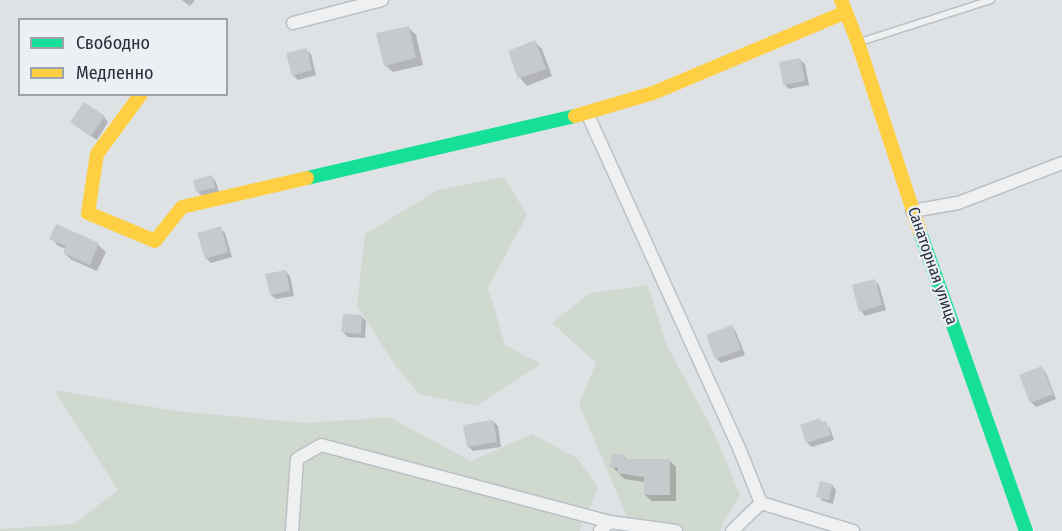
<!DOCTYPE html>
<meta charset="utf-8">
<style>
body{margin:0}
#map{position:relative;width:1062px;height:531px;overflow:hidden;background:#dfe2e5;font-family:"Fira Sans Condensed",sans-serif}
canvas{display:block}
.legend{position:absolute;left:18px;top:18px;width:210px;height:78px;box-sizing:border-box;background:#ecf0f4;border:2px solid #9da3ab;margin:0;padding:8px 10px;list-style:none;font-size:18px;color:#262f3d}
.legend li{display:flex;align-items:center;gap:12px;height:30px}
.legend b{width:30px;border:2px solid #9da3ab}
</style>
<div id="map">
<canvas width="1062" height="531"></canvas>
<ul class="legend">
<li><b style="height:8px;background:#16e098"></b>Свободно</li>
<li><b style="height:8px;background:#ffcf43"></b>Медленно</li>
</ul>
</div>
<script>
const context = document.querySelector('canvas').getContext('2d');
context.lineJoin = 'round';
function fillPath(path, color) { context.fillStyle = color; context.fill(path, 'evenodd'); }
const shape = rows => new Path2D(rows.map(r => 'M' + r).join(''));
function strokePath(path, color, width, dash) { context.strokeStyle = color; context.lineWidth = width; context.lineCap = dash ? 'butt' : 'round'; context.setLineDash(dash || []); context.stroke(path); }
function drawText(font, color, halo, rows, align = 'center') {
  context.font = font + ' "Fira Sans Condensed",sans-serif'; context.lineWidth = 4.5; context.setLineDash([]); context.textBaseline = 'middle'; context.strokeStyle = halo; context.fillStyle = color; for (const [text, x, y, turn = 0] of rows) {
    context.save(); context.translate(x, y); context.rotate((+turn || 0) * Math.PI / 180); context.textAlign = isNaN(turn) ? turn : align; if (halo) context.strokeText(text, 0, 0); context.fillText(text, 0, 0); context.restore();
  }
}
fillPath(shape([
 [504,177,527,215,488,288,505,345,541,364,476,406,419,394,395,365,357,306,365,234,438,190],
 [648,285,666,344,712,428,740,495,723,523,720,531,633,531,579,404,596,363,552,323,590,293],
 [54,390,176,411,307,423,389,417,471,461,532,434,577,458,598,487,580,531,0,531,0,529,74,524,118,490]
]), '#d0d9d0');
fillPath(shape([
 [182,0,195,0,190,6],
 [408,27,416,35,423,65,393,72,385,65],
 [535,42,542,49,552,76,527,86,520,78],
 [306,50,311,54,316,75,298,80,293,75],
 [800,60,805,64,809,85,789,89,785,85],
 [104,117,108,122,97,140,77,127],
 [212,177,216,182,219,192,202,196,197,191],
 [220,228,225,233,232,257,211,263,206,258],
 [51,238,98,245,106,252,97,271,72,260,64,253,66,249,58,246],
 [285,271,290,276,294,296,276,299,271,295],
 [874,280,879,285,886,310,865,316,861,311],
 [361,316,366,321,365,338,348,337,343,332],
 [732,327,736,332,745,355,721,363,717,359,708,336],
 [1042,368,1046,373,1056,399,1036,407,1031,402],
 [819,420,830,428,834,440,812,447,807,443],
 [493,421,498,426,501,447,473,451,468,446],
 [625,457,629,461,669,460,676,467,676,501,652,501,645,495,645,482,625,479,618,473,612,466],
 [832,485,836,490,833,504,823,501,818,496]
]), '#0003');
fillPath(shape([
 [409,26,416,58,384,66,376,33],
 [535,40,546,69,518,79,508,51],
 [307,48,312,70,292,76,286,53],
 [800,58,805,81,783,85,779,62],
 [84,102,105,116,91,136,70,122],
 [212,175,215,188,196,192,193,180],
 [56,224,99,243,90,265,63,253,66,246,49,239],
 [221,226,228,252,205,259,197,233],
 [286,270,290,291,270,295,265,274],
 [875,279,882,305,859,312,852,285],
 [343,314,362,315,361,334,341,332],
 [732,325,741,350,715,359,706,335],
 [1042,366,1053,394,1030,403,1019,375],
 [820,418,821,423,826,421,831,435,806,443,800,425],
 [493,420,497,442,467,447,463,425],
 [612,453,626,455,625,459,670,459,670,495,644,495,644,477,617,473,618,468,610,467],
 [820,481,832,484,829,500,816,497]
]), '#c7cacd');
const lane = shape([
 [860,42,991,0]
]);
const street = shape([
 [293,23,382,0],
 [587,113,739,448,761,503,853,531],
 [912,211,958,203,1062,163],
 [292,531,297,459,321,445,610,522],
 [600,531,610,522,676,531],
 [732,531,761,503]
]);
strokePath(lane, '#bdc0c3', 9);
strokePath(street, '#bdc0c3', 15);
strokePath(lane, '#eef0f1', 6);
strokePath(street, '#eef0f1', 12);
strokePath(shape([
 [307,178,575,116],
 [920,232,1026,531]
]), '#16e098', 14);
strokePath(shape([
 [841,0,858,43,920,232],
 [141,94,97,154,88,213,155,241,182,207,307,178],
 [575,116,653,93,846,12]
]), '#ffcf43', 14);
drawText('16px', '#262f3d', '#ecf0f4', [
 ["Санаторная улица",932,266,71]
]);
</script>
